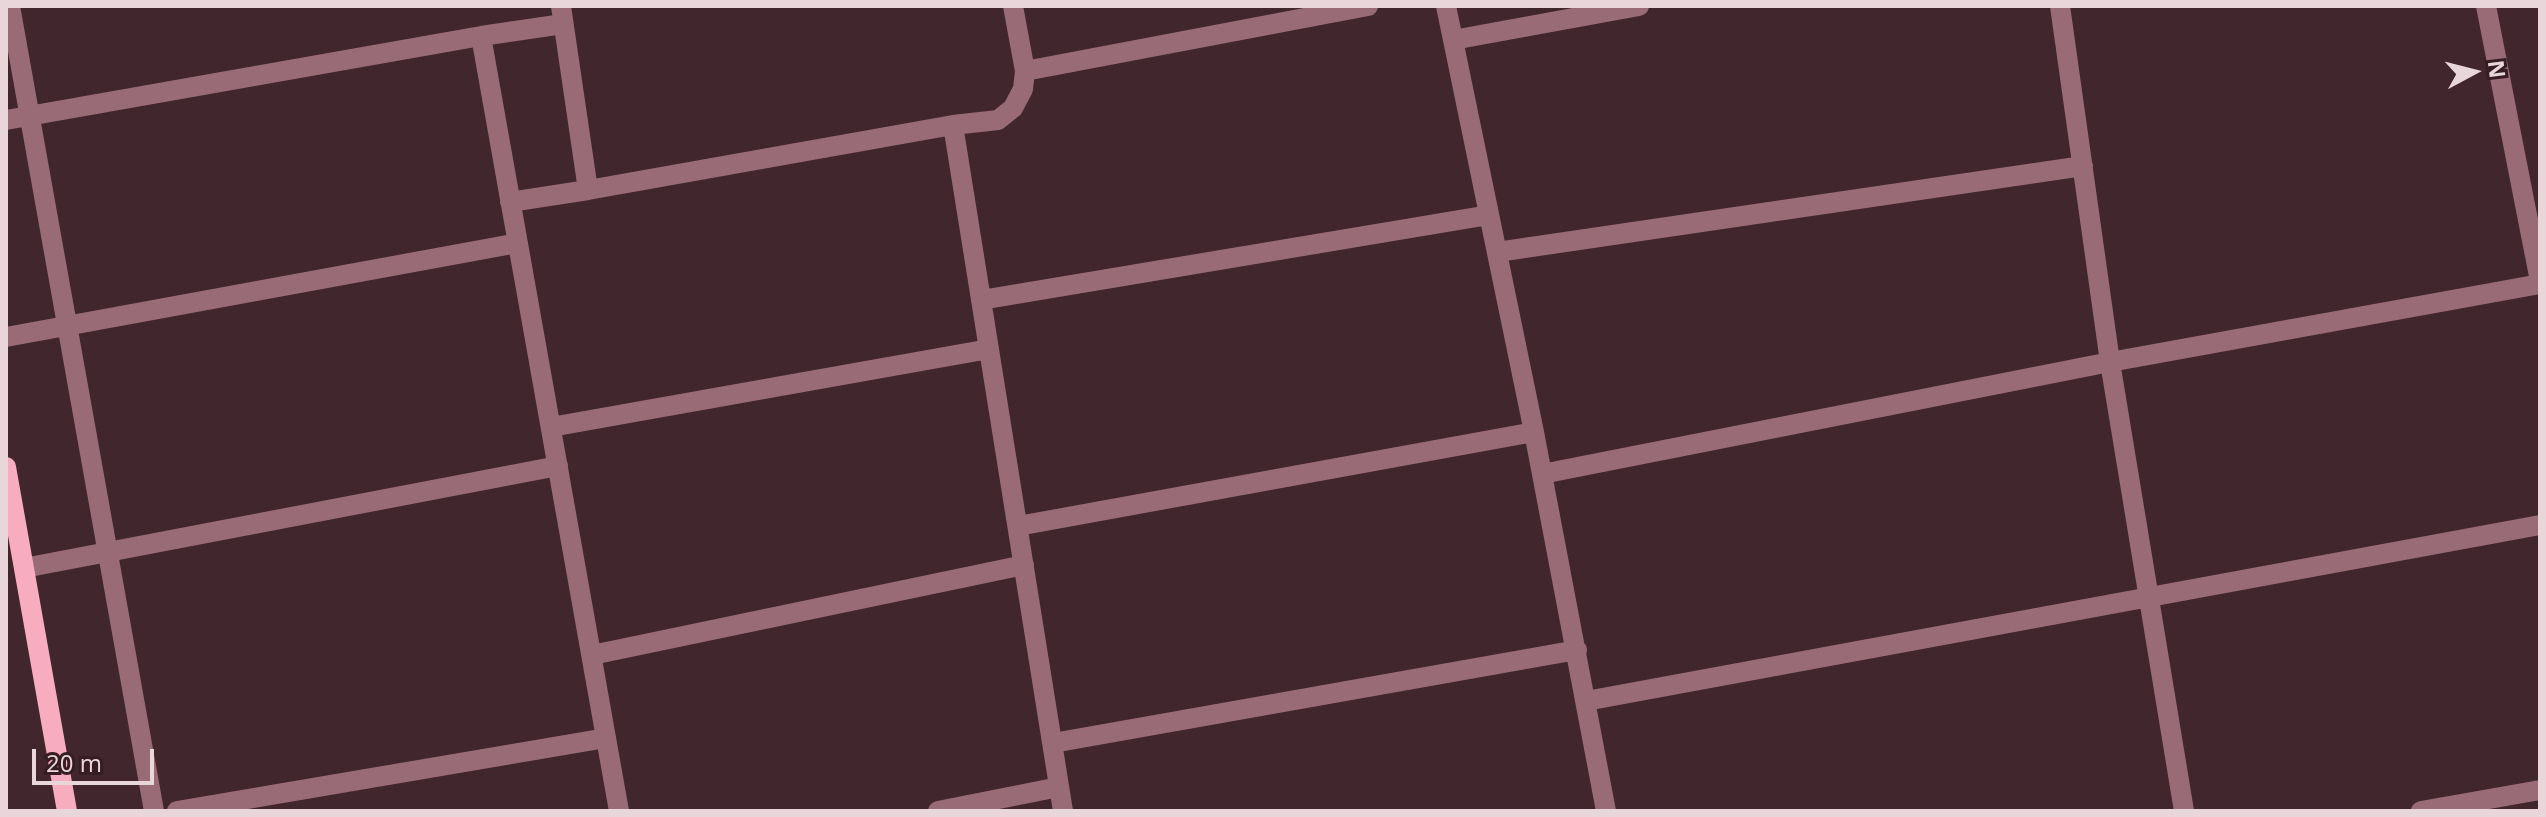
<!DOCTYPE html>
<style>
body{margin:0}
#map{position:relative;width:2546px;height:817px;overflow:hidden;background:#41262d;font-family:"Open Sans",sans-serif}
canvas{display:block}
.frame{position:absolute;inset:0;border:8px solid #e8d6da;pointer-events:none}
.north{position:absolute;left:2434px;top:32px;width:80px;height:80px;-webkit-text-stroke:6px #361c23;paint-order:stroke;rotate:83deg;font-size:22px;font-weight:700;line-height:32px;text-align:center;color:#e8d6da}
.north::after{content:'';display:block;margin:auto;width:28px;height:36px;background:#e8d6da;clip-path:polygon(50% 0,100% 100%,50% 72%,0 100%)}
.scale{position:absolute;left:32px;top:749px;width:122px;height:36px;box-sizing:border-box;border:4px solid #e8d6da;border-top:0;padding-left:10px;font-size:24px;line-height:28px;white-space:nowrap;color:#e8d6da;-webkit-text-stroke:6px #361c23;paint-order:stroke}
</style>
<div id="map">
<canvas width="2546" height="817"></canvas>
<div class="frame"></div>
<div class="north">N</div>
<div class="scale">20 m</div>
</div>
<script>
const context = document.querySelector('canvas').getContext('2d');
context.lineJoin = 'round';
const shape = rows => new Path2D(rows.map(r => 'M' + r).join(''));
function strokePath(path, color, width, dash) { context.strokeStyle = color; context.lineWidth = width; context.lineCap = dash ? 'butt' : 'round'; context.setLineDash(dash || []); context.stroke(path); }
strokePath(shape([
 [10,6,154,811],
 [561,6,588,190],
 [1446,6,1534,432,1606,811],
 [2060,6,2110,362,2184,811],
 [2486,6,2540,281],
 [481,36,619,811],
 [1453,40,1639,6],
 [1025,71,1368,6],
 [6,120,481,36,563,24],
 [953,125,1063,811],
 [510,202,588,190,953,125,998,120,1013,108,1023,89,1025,71,1013,6],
 [1497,252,2083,166],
 [981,300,1489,215],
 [6,337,518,243],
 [551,427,989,349],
 [1542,474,2110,362,2540,284],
 [1018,526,1534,432],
 [24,568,558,466],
 [592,655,1024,565],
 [1586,701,2540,525],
 [1053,743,1577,650],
 [177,811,606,738],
 [938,811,1059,787],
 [2421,811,2540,790]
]), '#996b76', 20);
strokePath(shape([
 [6,467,67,811]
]), '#f8acbf', 20);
</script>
